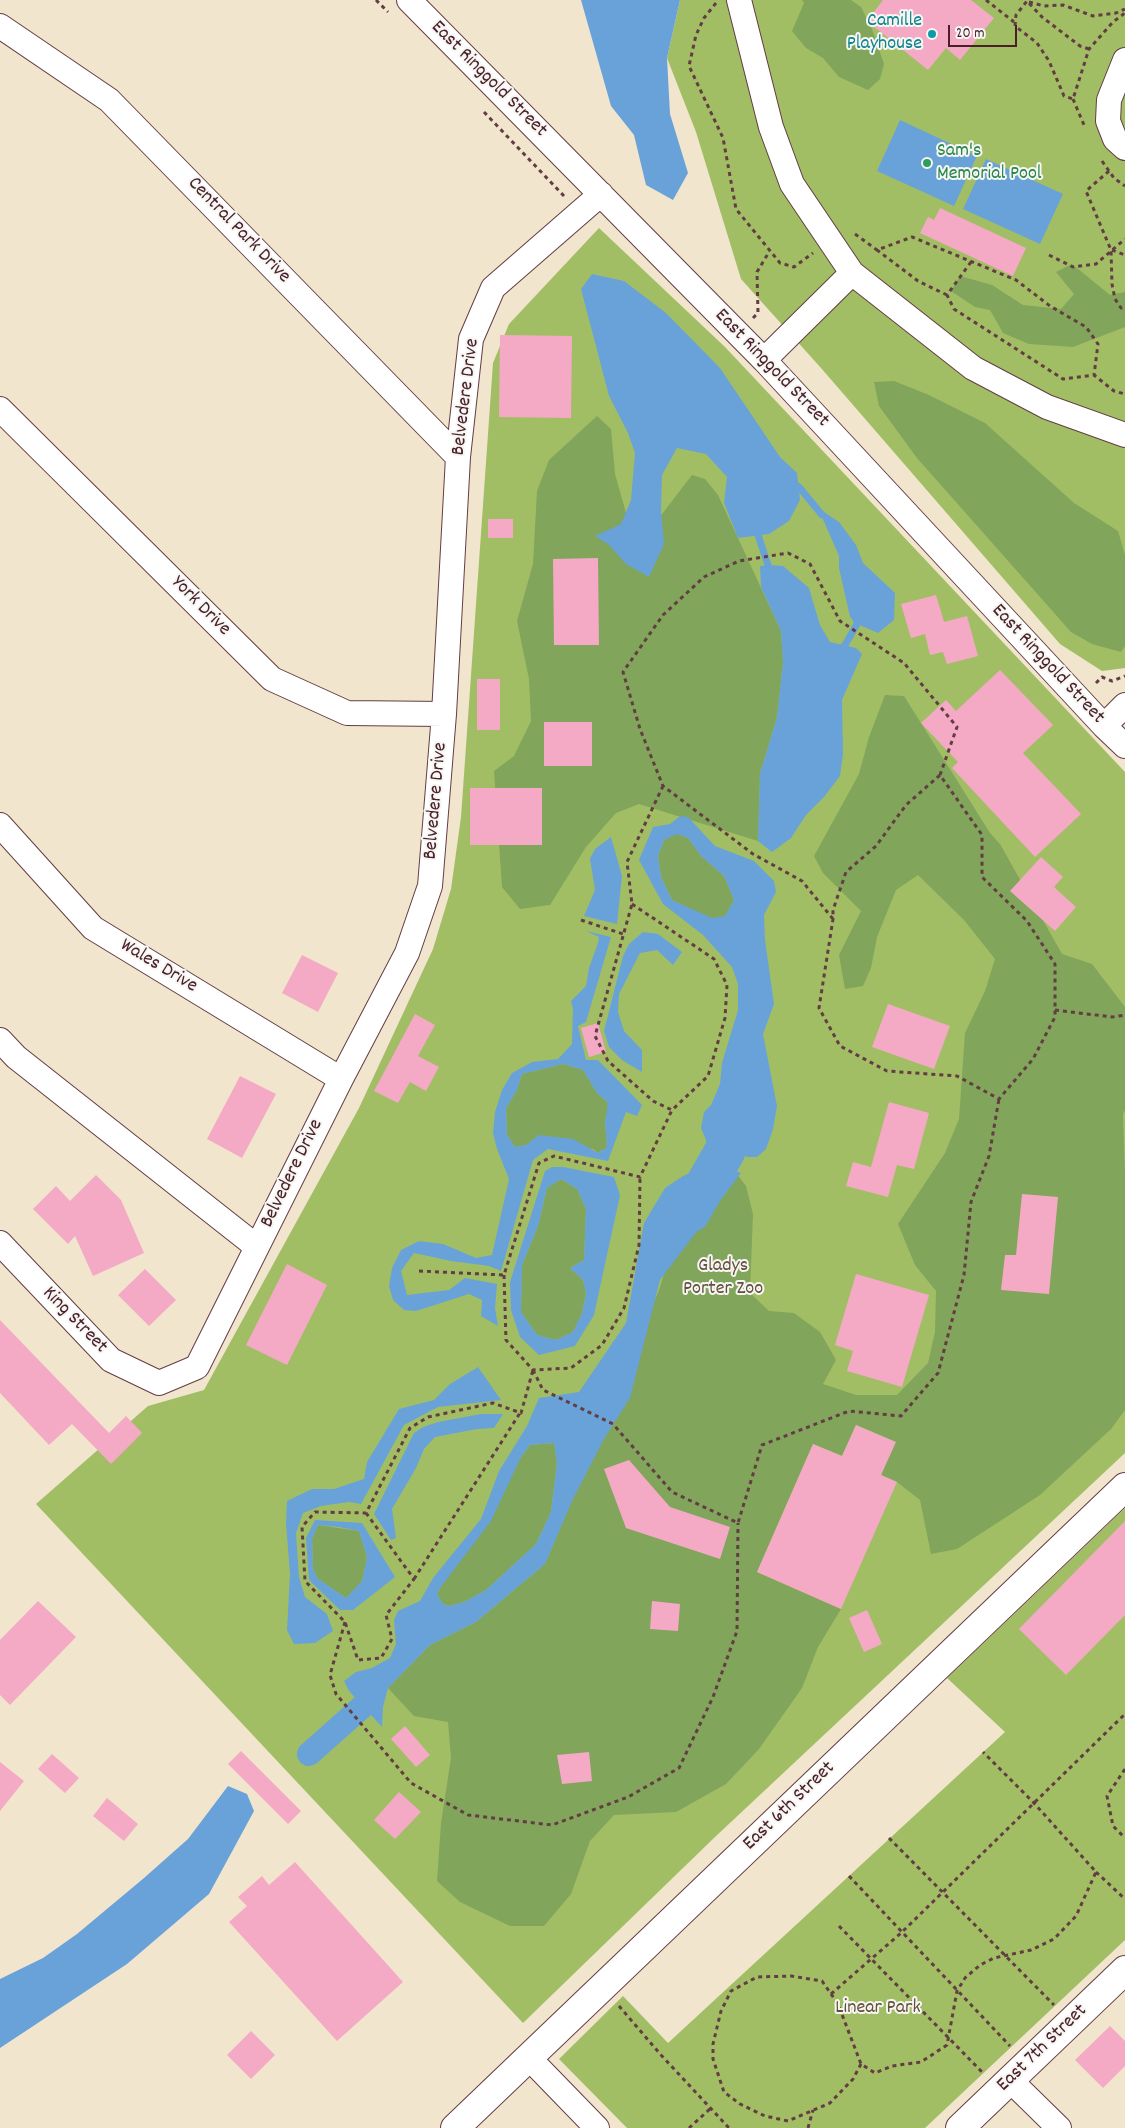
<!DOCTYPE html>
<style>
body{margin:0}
#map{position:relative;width:1125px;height:2128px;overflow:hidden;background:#f1e5cd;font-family:Dekko,sans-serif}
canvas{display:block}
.scale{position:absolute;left:948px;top:25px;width:69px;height:22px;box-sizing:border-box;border:2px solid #4a1f2b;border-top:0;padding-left:6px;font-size:15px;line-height:18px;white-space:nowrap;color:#4a1f2b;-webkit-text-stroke:4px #f6f6f2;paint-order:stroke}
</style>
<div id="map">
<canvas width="1125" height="2128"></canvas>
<div class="scale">20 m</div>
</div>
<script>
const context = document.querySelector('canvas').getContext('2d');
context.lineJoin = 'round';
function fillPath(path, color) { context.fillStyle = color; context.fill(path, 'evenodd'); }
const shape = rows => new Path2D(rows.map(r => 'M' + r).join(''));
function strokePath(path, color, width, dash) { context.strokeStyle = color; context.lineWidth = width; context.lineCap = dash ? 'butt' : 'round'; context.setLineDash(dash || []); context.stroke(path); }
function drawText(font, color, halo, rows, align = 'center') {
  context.font = font + ' Dekko,sans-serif'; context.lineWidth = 4; context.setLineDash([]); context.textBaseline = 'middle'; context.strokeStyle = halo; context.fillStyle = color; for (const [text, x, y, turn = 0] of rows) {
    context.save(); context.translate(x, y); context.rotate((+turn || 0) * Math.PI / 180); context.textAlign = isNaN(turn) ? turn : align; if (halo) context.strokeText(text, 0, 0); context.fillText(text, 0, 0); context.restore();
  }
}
fillPath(shape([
 [680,0,1125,0,1125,668,1102,671,1060,644,821,368,741,279,696,132,667,58],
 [599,228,725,347,1125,772,1125,1453,715,1837,523,2023,36,1504,148,1406,204,1390,359,1108,433,949,451,889,461,817,493,363,509,324],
 [1125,1508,1125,1940,925,2128,627,2128,559,2059,623,1996,668,2043,1005,1732,947,1678]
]), '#a2be65');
fillPath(shape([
 [802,0,851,0,861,7,872,29,884,64,880,79,868,90,839,77,823,58,806,48,792,31,804,3],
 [1072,264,1110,295,1125,292,1125,327,1073,347,1029,344,1003,333,990,310,975,307,951,291,960,276,992,285,1023,305,1061,309,1074,294,1056,272],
 [894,381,929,395,985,423,1074,503,1118,531,1125,555,1125,646,1121,652,1092,644,1071,632,917,458,879,406,874,382],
 [597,416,611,429,615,474,636,548,692,475,705,479,718,495,781,631,783,662,777,717,760,774,758,841,639,804,616,813,586,847,550,905,520,909,502,887,494,771,514,756,531,721,529,679,517,621,533,564,537,491,549,460],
 [885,695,904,696,990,833,1000,844,1062,954,1092,964,1125,1007,1125,1110,1123,1114,1125,1176,1125,1410,1111,1429,1040,1495,957,1549,931,1554,920,1500,897,1482,881,1475,895,1442,856,1425,842,1456,813,1444,757,1572,841,1609,818,1647,802,1688,759,1749,726,1784,676,1812,614,1815,590,1841,571,1894,544,1926,510,1926,460,1902,437,1881,441,1823,451,1758,448,1722,414,1716,388,1688,430,1645,476,1622,545,1564,659,1290,675,1240,678,1192,703,1166,736,1173,746,1186,753,1214,750,1293,769,1311,794,1313,820,1332,836,1360,823,1384,856,1395,897,1395,928,1363,935,1332,936,1291,915,1265,898,1224,945,1153,959,1119,965,1033,985,991,995,959,964,920,918,875,896,890,877,937,871,968,863,986,845,989,839,955,861,911,823,873,814,856,859,774,869,737],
 [677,833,688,838,701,856,724,876,734,900,725,916,712,919,672,900,661,877,658,856,664,840],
 [563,1064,583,1070,597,1093,609,1104,605,1122,607,1147,598,1153,593,1149,526,1145,515,1147,507,1135,506,1108,517,1090,522,1074],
 [561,1179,577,1189,586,1209,584,1260,570,1268,583,1280,586,1294,582,1313,573,1332,556,1340,537,1335,521,1312,522,1265,538,1226,547,1188],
 [554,1443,557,1463,551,1512,536,1544,486,1590,464,1602,449,1606,443,1604,437,1594,440,1588,521,1457,530,1445],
 [318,1525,359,1531,367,1557,362,1581,346,1598,317,1578,313,1568,312,1539]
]), '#81a55a');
fillPath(shape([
 [581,0,680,0,667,58,670,114,688,173,673,200,646,185,634,135,611,106],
 [900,120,977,156,954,206,877,171],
 [986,159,1063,194,1040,244,963,209],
 [592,274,624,281,666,313,720,368,780,457,797,473,800,500,789,521,769,534,738,538,724,503,727,477,706,454,677,448,662,475,661,510,664,544,649,577,626,564,608,544,595,536,621,524,631,500,635,453,628,433,609,396,581,289],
 [818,508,839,522,856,545,863,563,895,593,894,620,878,633,857,624,850,617,839,568,839,556],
 [768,565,783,566,809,588,820,625,830,642,856,648,862,654,842,700,843,754,840,776,824,797,806,815,791,838,772,852,758,841,760,774,777,717,783,662,781,631,761,587,760,566],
 [680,816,688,817,715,846,754,861,774,881,776,892,764,915,765,940,774,1004,763,1034,777,1106,773,1129,766,1149,757,1157,748,1157,708,1145,701,1128,704,1112,711,1105,720,1084,722,1063,738,1010,738,984,732,967,703,935,663,904,639,860,653,827,670,824],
 [677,834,688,838,701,856,724,876,734,900,725,916,712,918,672,900,661,877,658,856,664,840],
 [611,837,622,876,617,924,584,916,595,890,590,859,595,849],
 [586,931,611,937,586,1022,578,1026,586,1060,598,1060,642,1105,637,1116,626,1112,608,1161,548,1149,533,1160,501,1271,489,1266,451,1261,414,1253,401,1271,407,1295,449,1290,465,1278,497,1284,495,1308,498,1326,481,1316,482,1300,469,1294,416,1311,404,1310,393,1300,389,1286,392,1268,401,1250,419,1241,443,1244,476,1258,492,1255,509,1179,497,1149,493,1133,495,1112,502,1090,512,1073,532,1062,558,1059,572,1044,573,1009,571,1001,586,986,589,968,598,943,599,937],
 [563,1064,583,1070,597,1093,608,1103,605,1122,607,1147,598,1153,573,1139,539,1135,526,1145,515,1147,507,1135,506,1108,517,1090,522,1074],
 [643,932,658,934,682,952,673,965,657,950,640,953,619,994,618,1012,624,1031,642,1050,642,1072,622,1060,609,1047,604,1031,623,956,629,944],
 [714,1163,741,1173,660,1280,630,1398,605,1437,572,1501,545,1564,476,1622,430,1645,388,1688,383,1707,382,1727,349,1691,344,1681,356,1672,372,1668,390,1658,396,1644,394,1620,398,1611,420,1601,433,1578,481,1519,499,1471,527,1426,539,1398,579,1392,626,1323,644,1223,665,1188,683,1176],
 [554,1443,557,1463,551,1512,536,1544,486,1590,464,1602,449,1606,443,1604,437,1594,440,1588,491,1521,521,1457,530,1445],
 [552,1167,563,1167,614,1177,620,1195,594,1315,575,1346,539,1355,520,1337,511,1310,510,1282,545,1171],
 [561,1179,577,1189,586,1209,584,1260,570,1268,583,1280,586,1294,582,1313,573,1332,556,1340,537,1335,521,1312,522,1265,538,1226,547,1188],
 [478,1367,501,1400,438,1407,404,1425,361,1504,349,1502,321,1506,303,1513,296,1533,299,1577,305,1597,327,1614,333,1631,315,1643,294,1644,287,1630,290,1574,286,1523,287,1501,312,1489,334,1489,364,1479,367,1462,399,1409,434,1400,450,1384],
 [481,1414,503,1414,494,1428,477,1429,435,1437,424,1449,416,1468,392,1509,396,1538,391,1540,374,1514,414,1433,423,1427,438,1422],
 [315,1520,362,1523,395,1577,353,1610,340,1610,309,1580,306,1538],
 [318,1525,339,1527,359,1531,367,1557,362,1581,346,1598,317,1578,313,1568,312,1539],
 [228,1786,247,1794,254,1811,209,1894,127,1964,0,2048,0,1979,43,1958,77,1934,144,1878,188,1839]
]), '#69a2d8');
strokePath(shape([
 [792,484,799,487,822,515],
 [758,535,768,565],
 [838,651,845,645,857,624,856,616]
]), '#69a2d8', 7);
strokePath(shape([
 [309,1754,363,1706]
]), '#69a2d8', 24);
strokePath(shape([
 [690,1212,725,1151,741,1096]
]), '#69a2d8', 41);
fillPath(shape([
 [883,0,971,0,994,18,960,60,946,48,928,70,867,21],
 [940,208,1026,248,1013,276,920,233,928,217,934,220],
 [500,335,572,336,571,418,499,417],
 [488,519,513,519,513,538,488,538],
 [598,558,599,645,554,645,553,559],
 [936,595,944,622,967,616,978,656,947,664,943,652,930,655,925,634,911,638,901,604],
 [1000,670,1053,725,1023,753,1081,814,1035,857,952,768,958,762,921,723,946,700,956,711],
 [477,679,500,679,500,730,477,730],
 [544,722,592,722,592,766,544,766],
 [470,788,542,788,542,845,470,845],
 [1041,857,1063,877,1054,887,1076,907,1055,931,1010,891],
 [302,955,338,973,318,1012,282,993],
 [888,1004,950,1026,934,1069,872,1047],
 [415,1014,435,1025,418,1056,439,1067,426,1091,410,1082,398,1103,374,1091],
 [598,1023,606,1052,589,1057,581,1028],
 [240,1076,276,1094,242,1158,207,1139],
 [889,1102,929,1113,914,1169,897,1165,888,1197,846,1186,853,1162,871,1167],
 [96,1175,121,1200,144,1253,93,1276,75,1236,68,1244,33,1209,56,1186,70,1201],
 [1022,1194,1058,1197,1049,1294,1001,1290,1005,1255,1016,1255],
 [287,1264,327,1285,287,1365,246,1345],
 [145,1269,176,1300,149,1326,118,1295],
 [856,1274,929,1295,902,1387,847,1371,853,1351,835,1345],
 [0,1320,109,1433,126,1416,142,1433,111,1464,72,1424,49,1445,0,1393],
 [856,1425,896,1442,881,1475,897,1482,841,1609,757,1572,813,1444,842,1456],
 [629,1460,670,1507,730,1527,720,1559,626,1528,604,1469],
 [1125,1521,1125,1615,1066,1675,1019,1629],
 [38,1601,76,1637,10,1705,0,1695,0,1640],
 [652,1601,680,1604,678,1631,650,1629],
 [867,1610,882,1644,864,1652,849,1618],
 [405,1726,430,1755,416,1767,391,1739],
 [241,1751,301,1811,288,1824,228,1764],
 [589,1752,592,1781,562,1784,557,1755],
 [52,1754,79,1778,65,1793,38,1769],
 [0,1762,24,1781,0,1811],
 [399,1792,421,1812,395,1839,374,1820],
 [107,1798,138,1824,124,1841,93,1816],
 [295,1862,403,1982,337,2041,229,1922,247,1906,238,1897,262,1876,269,1885],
 [1110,2026,1125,2041,1125,2066,1103,2088,1075,2060],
 [251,2031,275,2055,251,2079,227,2055]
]), '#f4aac5');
const minor = shape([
 [409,0,764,360,1104,726,1125,746],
 [739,0,771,127,792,184,852,273,764,360],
 [0,26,109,100,458,457],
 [1125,60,1109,100,1108,121,1115,139,1125,148],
 [852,273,973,368,1047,407,1125,435],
 [0,409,272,679,347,713,444,714],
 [1104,726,1125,705],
 [0,825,93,928,341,1079],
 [0,1040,16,1057,257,1247],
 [0,1243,111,1360,159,1383,197,1367,341,1079,407,953,430,886,444,714,458,457,471,339,493,288,601,194],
 [529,2058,597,2128],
 [1010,2080,1059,2128]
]);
const major = shape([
 [455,2128,1125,1487],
 [960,2128,1125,1970]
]);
strokePath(minor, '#633d43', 26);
strokePath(major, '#633d43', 30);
strokePath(shape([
 [376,0,388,12],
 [986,0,1014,22],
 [1029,2,1044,6,1063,5,1093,16,1116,13,1125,9],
 [716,3,704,18,696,35,689,66,723,138,736,209,780,263,794,267,813,253],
 [1089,49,1080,46,1042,17,1027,1,1016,15,1015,26,1037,43,1049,61,1064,96,1073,99,1089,49,1113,22,1125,13],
 [1073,99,1084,125],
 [484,112,564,196],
 [1102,161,1114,178,1125,186],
 [1109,171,1086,191,1111,250,1112,284,1115,299,1121,308,1125,308],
 [855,234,877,250],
 [1112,250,1125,255],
 [1049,255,1073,267,1096,264,1125,239],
 [971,262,947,295,954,309,1063,379,1094,375,1114,391,1125,394],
 [947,295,918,281,877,250,912,237,1016,280,1050,306,1086,327,1098,344,1094,375],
 [753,318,758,313,757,272,769,252],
 [1096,683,1102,677,1112,681,1125,676],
 [632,904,714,959,727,985,725,1018,708,1076,672,1110,653,1101,608,1061,595,1036,632,904,627,862,663,786],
 [833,919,802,881,753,854,663,786,640,729,623,672,663,615,704,577,739,561,788,553,810,564,840,621,904,663,957,727,940,775,982,835,982,877,1027,921,1055,964,1055,1017,1033,1059,999,1099,957,1076,887,1071,840,1046,819,1008,833,919,833,910,846,872,876,846,906,805,940,775],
 [581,920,623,934],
 [1055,1010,1112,1017,1125,1015],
 [419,1271,504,1275,539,1163,554,1156,640,1177,672,1110],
 [504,1275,506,1340,533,1370,571,1368,602,1345,624,1308,639,1245,640,1177],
 [533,1370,543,1390,613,1424,672,1492,738,1523,762,1445,849,1411,901,1416,938,1373,964,1275,971,1202,989,1156,999,1099],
 [366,1513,414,1579,386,1615,392,1639,381,1658,358,1660,345,1622,305,1581,302,1527,315,1512,366,1513,410,1428,428,1417,493,1403,521,1413,533,1370],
 [414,1579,520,1413],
 [345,1622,330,1675,336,1694,411,1783,468,1815,552,1825,628,1797,679,1768,713,1697,737,1631,738,1523],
 [1125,1769,1107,1796,1113,1826,1125,1838],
 [889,1838,1054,2005],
 [1096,1872,1125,1899],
 [849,1876,1010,2046],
 [839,1926,982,2072],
 [831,1994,901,1933,1125,1714],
 [619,2006,661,2055,729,2128],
 [861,2064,853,2079,830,2103,788,2121,765,2116,740,2104,724,2092,713,2059,713,2044,721,2011,731,1991,757,1977,791,1976,822,1981,838,2004,861,2064,875,2073,892,2066,921,2062,947,2045,957,1991,965,1978,980,1965,994,1958,1031,1950,1054,1939,1076,1916,1096,1872,1033,1802,983,1752],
 [689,2128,711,2108],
 [808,2128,813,2110]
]), '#633d43', 3, [4, 4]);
strokePath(minor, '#fff', 24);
strokePath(major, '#fff', 28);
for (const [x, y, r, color] of [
 [932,34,5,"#0f9aa8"],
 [927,163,5,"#2e9e5b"]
]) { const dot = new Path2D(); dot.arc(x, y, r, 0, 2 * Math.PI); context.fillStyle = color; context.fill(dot); strokePath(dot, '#f6f6f2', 2); }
drawText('20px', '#0d838f', '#f6f6f2', [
 ["Camille",922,22],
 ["Playhouse",922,45]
], 'right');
drawText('20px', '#4a1f2b', '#f6f6f2', [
 ["East Ringgold Street",488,80,45],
 ["Central Park Drive",238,231,46],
 ["East Ringgold Street",771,369,46],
 ["Belvedere Drive",467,397,-83],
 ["York Drive",200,607,45],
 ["East Ringgold Street",1047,665,47],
 ["Belvedere Drive",437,801,-85],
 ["Wales Drive",158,967,31],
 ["Belvedere Drive",293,1174,-64],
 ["King Street",74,1321,46],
 ["East 6th Street",790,1807,-44],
 ["East 7th Street",1043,2049,-44]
]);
drawText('20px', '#27864d', '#f6f6f2', [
 ["Sam's",937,152],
 ["Memorial Pool",937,175]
], 'left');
drawText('20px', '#644f3c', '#f6f6f2', [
 ["Gladys",723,1267],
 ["Porter Zoo",723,1290],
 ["Linear Park",878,2009]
]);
</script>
